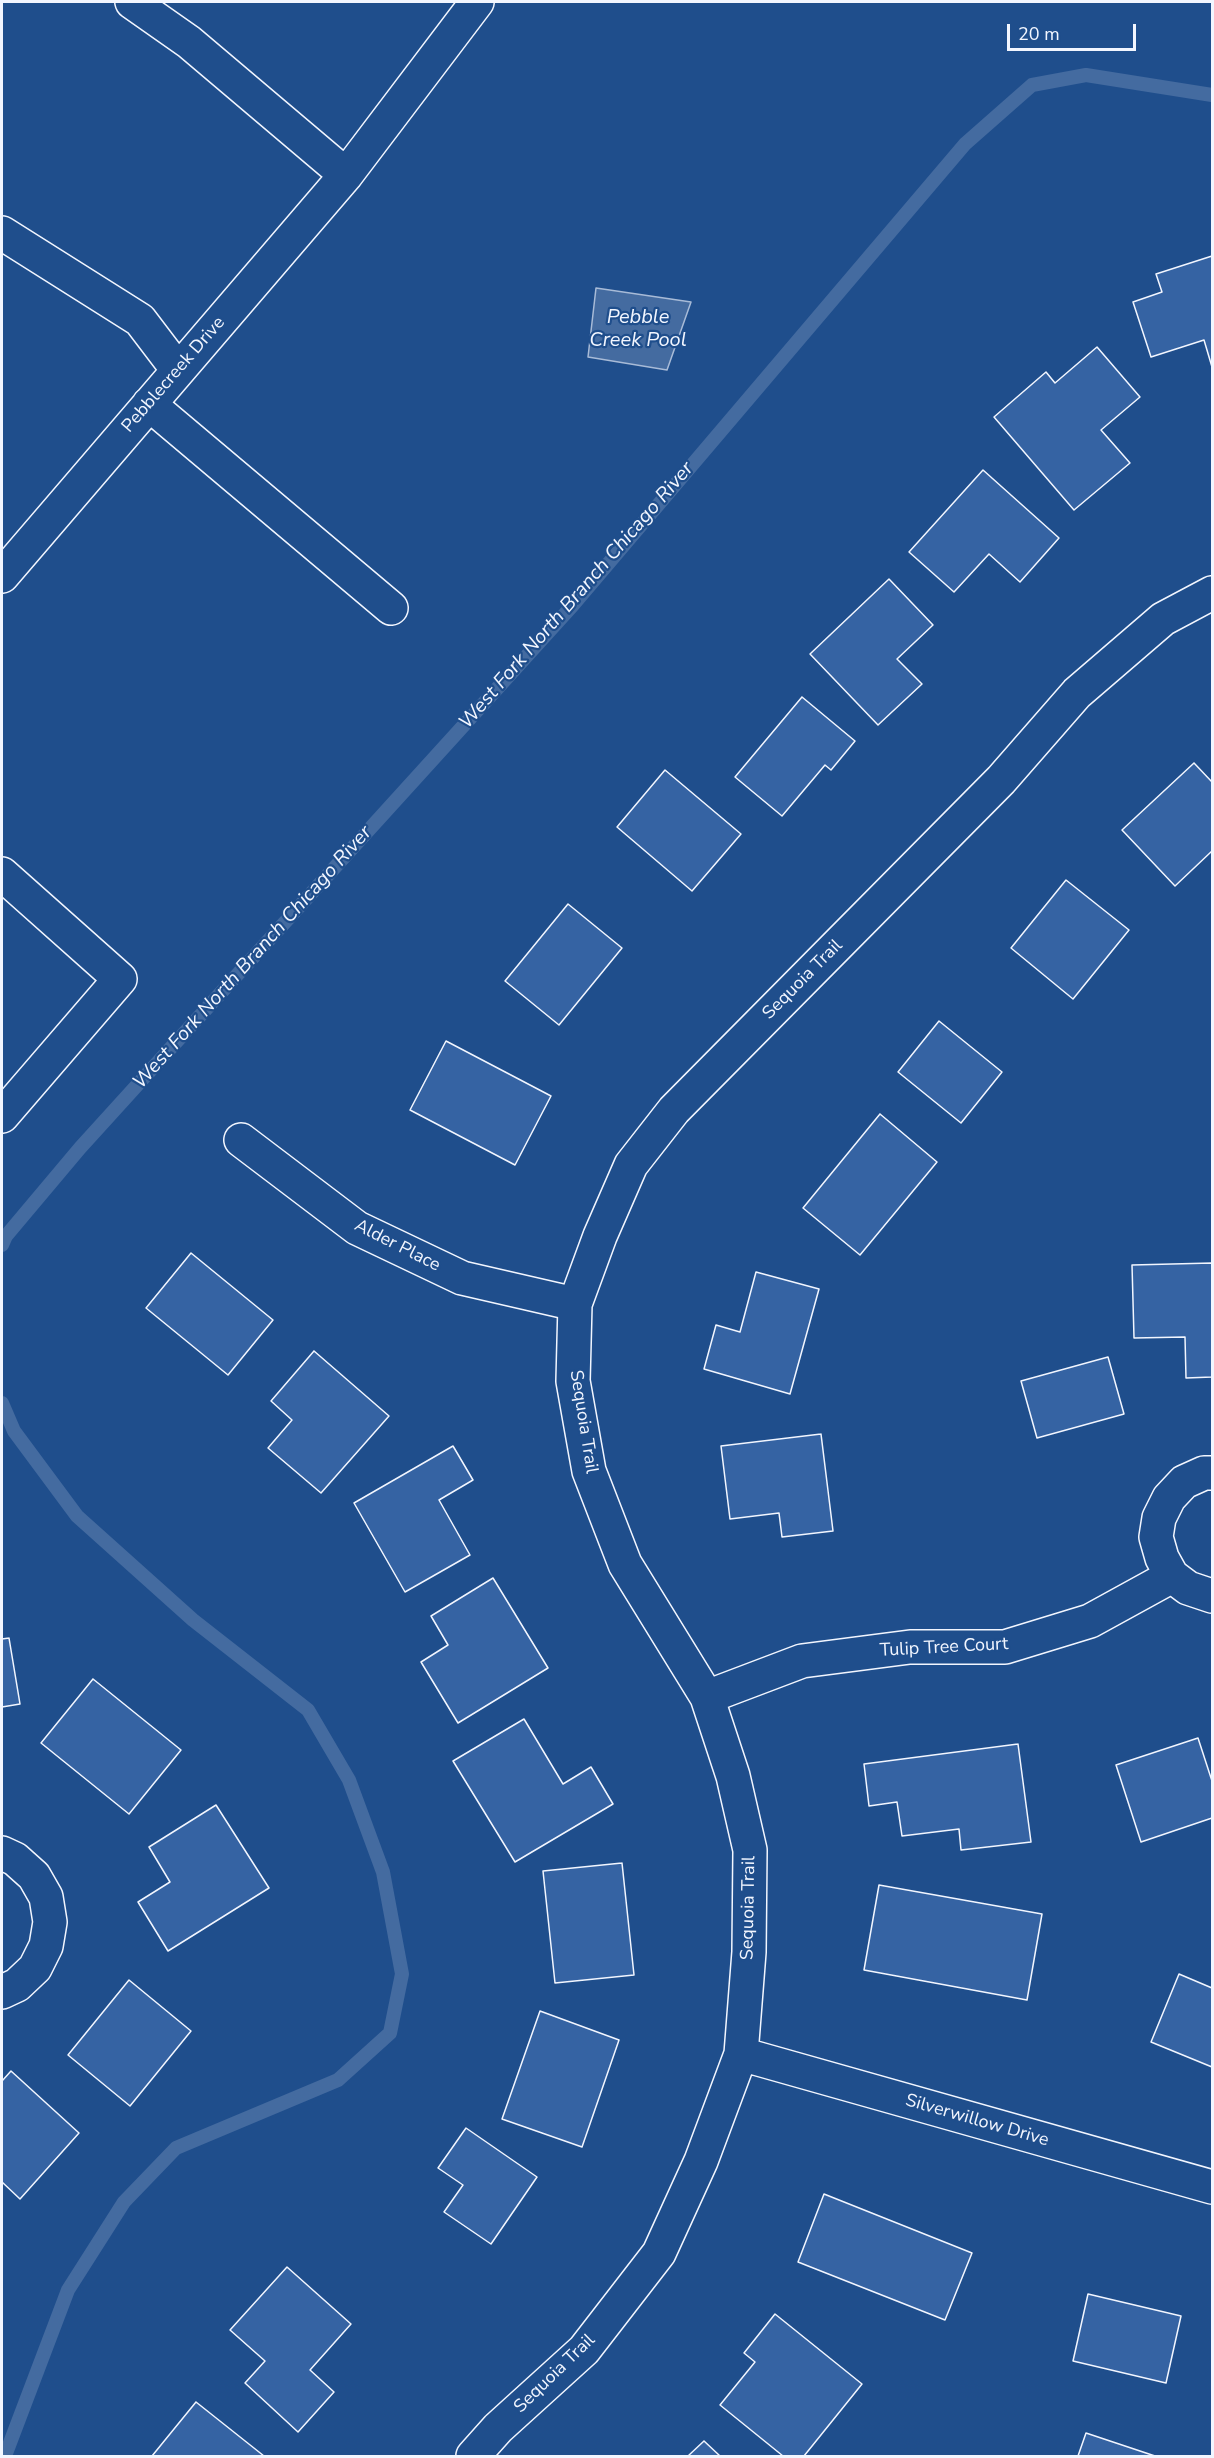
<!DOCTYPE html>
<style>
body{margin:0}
#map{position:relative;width:1214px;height:2458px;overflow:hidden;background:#1f4e8c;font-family:"Nunito Sans",sans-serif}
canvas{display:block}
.frame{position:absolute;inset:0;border:3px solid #f2f6ff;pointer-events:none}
.scale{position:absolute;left:1007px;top:24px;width:129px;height:27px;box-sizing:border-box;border:3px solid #f2f6ff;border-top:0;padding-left:8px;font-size:18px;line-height:21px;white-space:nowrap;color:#f2f6ff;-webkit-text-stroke:4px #1f4e8c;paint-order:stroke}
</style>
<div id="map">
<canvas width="1214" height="2458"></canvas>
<div class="frame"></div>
<div class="scale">20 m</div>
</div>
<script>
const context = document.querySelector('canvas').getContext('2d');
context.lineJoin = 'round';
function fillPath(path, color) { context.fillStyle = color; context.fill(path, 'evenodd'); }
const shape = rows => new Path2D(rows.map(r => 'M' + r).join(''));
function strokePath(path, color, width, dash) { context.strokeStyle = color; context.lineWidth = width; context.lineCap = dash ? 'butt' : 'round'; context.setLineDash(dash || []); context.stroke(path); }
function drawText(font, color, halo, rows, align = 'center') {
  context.font = font + ' "Nunito Sans",sans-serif'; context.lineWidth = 4.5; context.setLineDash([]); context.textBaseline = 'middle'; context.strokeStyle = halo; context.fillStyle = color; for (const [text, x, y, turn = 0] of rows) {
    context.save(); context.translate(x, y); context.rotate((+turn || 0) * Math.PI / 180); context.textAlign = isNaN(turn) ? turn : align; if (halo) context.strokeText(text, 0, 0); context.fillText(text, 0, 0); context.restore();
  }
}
const water = shape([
 [596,288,691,302,667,370,588,357,596,288]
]);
fillPath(water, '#446ba0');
strokePath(water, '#a8bbd7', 1.5);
strokePath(shape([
 [2,1245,6,1236,80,1148,573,605,965,144,1032,85,1086,75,1212,95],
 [2,1403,14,1431,77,1516,193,1620,308,1710,349,1780,383,1872,402,1974,390,2033,338,2080,176,2148,124,2202,68,2290,5,2456]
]), '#446ba0', 14);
const building = shape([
 [1212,256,1212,367,1204,340,1151,357,1133,302,1162,292,1156,274,1212,256],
 [1097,347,1140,397,1101,430,1130,463,1074,510,994,417,1046,372,1055,383,1097,347],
 [983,470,1059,538,1020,582,989,554,954,592,909,552,983,470],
 [889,579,933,625,897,659,922,684,878,725,810,654,889,579],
 [802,697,855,741,831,770,825,765,782,816,735,777,802,697],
 [1194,763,1212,782,1212,851,1175,886,1122,830,1194,763],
 [665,770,741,834,692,891,617,827,665,770],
 [1066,880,1129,930,1073,999,1011,948,1066,880],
 [568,904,622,948,559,1025,505,981,568,904],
 [939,1021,1002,1072,961,1123,898,1072,939,1021],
 [446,1041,551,1096,515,1165,410,1110,446,1041],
 [880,1114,937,1162,860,1255,803,1208,880,1114],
 [191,1253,273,1320,228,1375,146,1308,191,1253],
 [1212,1263,1212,1377,1186,1378,1185,1337,1134,1338,1132,1265,1212,1263],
 [756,1272,819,1289,790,1394,704,1369,716,1325,740,1332,756,1272],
 [314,1351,389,1416,321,1493,268,1448,292,1420,271,1401,314,1351],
 [1108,1357,1124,1414,1037,1438,1021,1381,1108,1357],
 [821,1434,833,1531,782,1537,779,1513,730,1519,721,1446,821,1434],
 [453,1446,473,1480,439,1500,470,1555,405,1592,354,1503,453,1446],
 [493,1578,548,1668,458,1723,421,1662,448,1645,431,1616,493,1578],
 [9,1638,20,1704,2,1707,2,1639,9,1638],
 [93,1679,181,1750,129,1814,41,1743,93,1679],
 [524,1719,563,1784,591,1767,613,1804,515,1862,453,1761,524,1719],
 [1198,1738,1212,1781,1212,1818,1141,1842,1116,1765,1198,1738],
 [1018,1744,1031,1842,961,1850,959,1829,902,1836,897,1802,869,1806,864,1764,1018,1744],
 [216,1805,269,1888,168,1951,138,1902,170,1882,149,1847,216,1805],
 [622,1863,634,1975,555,1983,543,1871,622,1863],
 [879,1885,1042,1914,1027,2000,864,1970,879,1885],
 [1179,1974,1212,1988,1212,2067,1151,2042,1179,1974],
 [129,1980,191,2031,130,2106,68,2055,129,1980],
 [540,2011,619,2040,582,2147,502,2119,540,2011],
 [11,2071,79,2133,20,2199,2,2182,2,2081,11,2071],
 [466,2128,537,2177,491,2244,444,2212,463,2185,438,2168,466,2128],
 [824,2194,972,2253,945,2320,798,2262,824,2194],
 [287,2267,351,2324,310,2370,334,2392,298,2432,245,2383,265,2361,230,2330,287,2267],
 [1088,2294,1181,2316,1166,2383,1073,2361,1088,2294],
 [775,2314,862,2384,804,2456,783,2456,720,2405,755,2362,744,2353,775,2314],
 [196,2402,264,2456,152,2456,196,2402],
 [1086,2433,1155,2456,1078,2456,1086,2433],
 [704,2441,720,2456,688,2456,704,2441]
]);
fillPath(building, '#3563a3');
strokePath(building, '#f2f6ff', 1.5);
const minor = shape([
 [132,2,189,42,346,175],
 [2,233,140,320,178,370],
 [149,404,391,608],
 [2,576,346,175,477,2],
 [2,874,120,979,2,1116],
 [241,1140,357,1228,462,1278,575,1304],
 [1212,1473,1204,1473,1184,1482,1169,1498,1159,1518,1156,1537,1162,1558,1172,1576,1188,1588,1212,1596],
 [707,1697,802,1661,910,1647,1005,1647,1090,1621,1172,1576],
 [2,1853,15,1859,34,1876,46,1897,50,1922,46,1946,35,1968,17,1985,2,1992],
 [741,2054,1212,2187],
 [473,2456,498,2428,584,2350,659,2253,701,2161,741,2054,749,1952,750,1850,733,1776,707,1697,625,1564,589,1471,573,1381,575,1304,600,1236,631,1165,674,1110,1001,780,1077,693,1163,619,1212,593]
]);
strokePath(minor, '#f2f6ff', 36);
strokePath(minor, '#1f4e8c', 33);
drawText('18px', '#f2f6ff', '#1f4e8c', [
 ["Pebblecreek Drive",174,375,-49],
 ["Sequoia Trail",803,980,-45],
 ["Alder Place",397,1246,27],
 ["Sequoia Trail",583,1422,81],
 ["Tulip Tree Court",944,1648,-3],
 ["Sequoia Trail",749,1908,-89],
 ["Silverwillow Drive",977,2121,16],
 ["Sequoia Trail",555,2374,-44]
]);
drawText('italic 20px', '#f2f6ff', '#1f4e8c', [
 ["Pebble",638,318],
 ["Creek Pool",638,341],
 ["West Fork North Branch Chicago River",577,596,-49],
 ["West Fork North Branch Chicago River",253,958,-48]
]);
</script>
